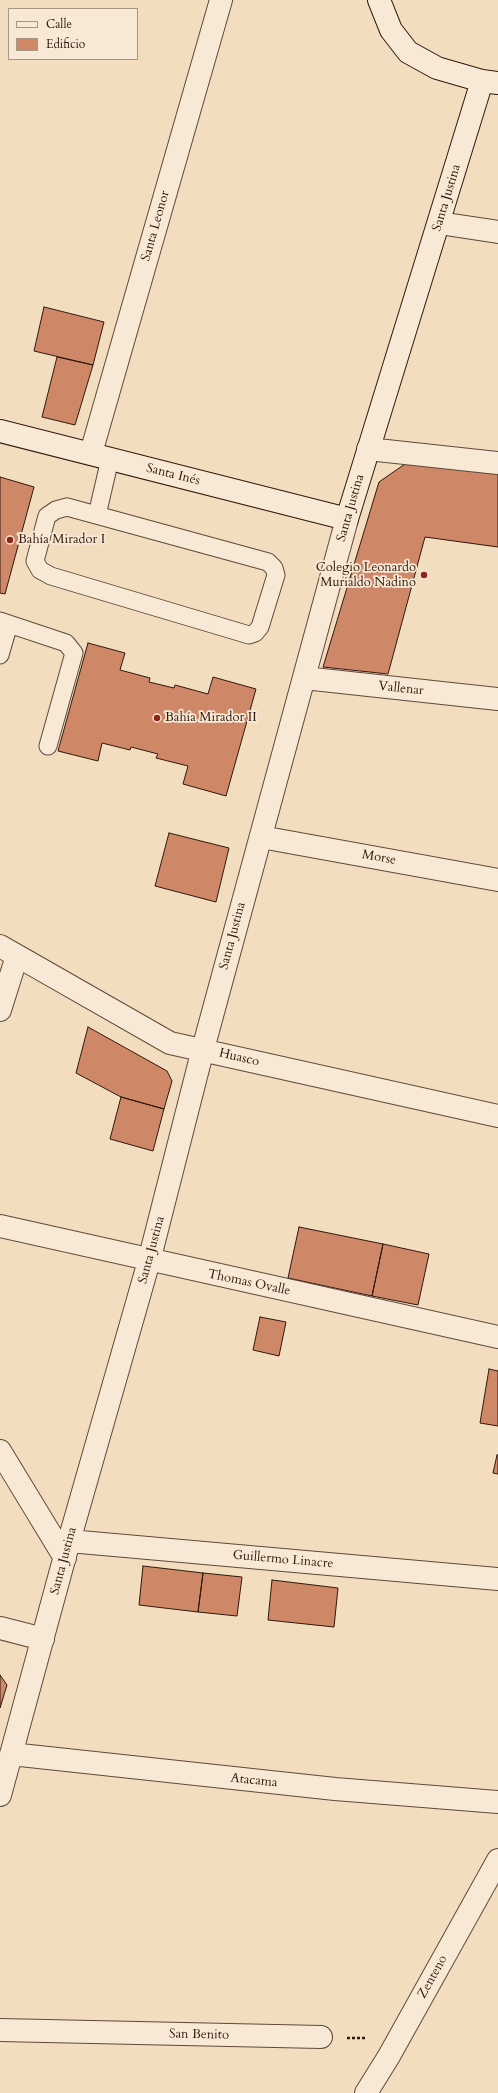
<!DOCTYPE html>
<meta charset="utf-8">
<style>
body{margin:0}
#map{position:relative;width:498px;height:2093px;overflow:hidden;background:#f2ddbf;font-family:Cardo,serif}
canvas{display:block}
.legend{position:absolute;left:8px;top:8px;width:130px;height:52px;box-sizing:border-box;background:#f7e9d5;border:1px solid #a79585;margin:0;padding:5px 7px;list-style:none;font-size:12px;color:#30180d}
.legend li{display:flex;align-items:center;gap:8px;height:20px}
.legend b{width:20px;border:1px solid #a79585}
</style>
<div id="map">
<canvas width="498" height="2093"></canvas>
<ul class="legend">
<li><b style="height:5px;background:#f7e9d5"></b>Calle</li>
<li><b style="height:11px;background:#ce8868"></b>Edificio</li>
</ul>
</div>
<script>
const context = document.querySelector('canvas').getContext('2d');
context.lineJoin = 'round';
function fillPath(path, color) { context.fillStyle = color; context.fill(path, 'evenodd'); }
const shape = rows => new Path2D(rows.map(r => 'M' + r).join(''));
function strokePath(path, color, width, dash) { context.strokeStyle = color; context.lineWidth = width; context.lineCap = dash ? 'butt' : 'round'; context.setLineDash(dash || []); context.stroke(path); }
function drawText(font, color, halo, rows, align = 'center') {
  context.font = font + ' Cardo,serif'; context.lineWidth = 3.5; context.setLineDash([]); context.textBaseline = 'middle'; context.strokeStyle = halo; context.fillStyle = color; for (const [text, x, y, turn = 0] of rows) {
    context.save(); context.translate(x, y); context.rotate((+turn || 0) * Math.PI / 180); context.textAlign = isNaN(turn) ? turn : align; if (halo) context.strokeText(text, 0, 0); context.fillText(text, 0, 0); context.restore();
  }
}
const building = shape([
 [44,307,104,322,93,365,34,351,44,307],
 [57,357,93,365,75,425,42,417,57,357],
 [405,464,498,474,498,547,425,537,388,674,323,667,379,482,405,464],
 [0,477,34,487,5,594,0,593,0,477],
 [88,643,125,653,120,670,150,678,149,682,174,688,175,685,208,694,213,677,256,689,226,796,183,784,188,766,156,758,158,754,131,747,130,750,102,743,98,761,58,751,88,643],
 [169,833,229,848,216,902,155,886,169,833],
 [88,1027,167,1071,172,1081,164,1109,121,1097,76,1073,88,1027],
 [121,1097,164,1109,153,1151,110,1139,121,1097],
 [299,1227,383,1244,372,1296,288,1278,299,1227],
 [383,1244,429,1254,418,1305,372,1296,383,1244],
 [260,1317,286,1322,279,1356,253,1350,260,1317],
 [489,1369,498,1371,498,1426,480,1423,489,1369],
 [497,1455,498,1455,498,1474,493,1473,497,1455],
 [143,1566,203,1573,198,1612,139,1605,143,1566],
 [203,1573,242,1577,237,1616,198,1612,203,1573],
 [272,1580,338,1588,334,1627,268,1620,272,1580],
 [0,1675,7,1685,0,1708,0,1675]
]);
fillPath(building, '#ce8868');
strokePath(building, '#30180d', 1);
const lane = shape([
 [67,507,268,562,274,568,276,575,260,627,255,633,249,635,51,576,40,570,35,561,47,516,56,510,67,507],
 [97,515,110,459],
 [0,621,66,643,74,653,48,746],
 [0,655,9,624]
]);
const street = shape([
 [439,223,498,232],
 [368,449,498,463],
 [91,453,221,0],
 [304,678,498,699],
 [261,837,498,880],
 [0,946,170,1043,498,1116],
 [0,1010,17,956],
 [0,1226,498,1337],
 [0,1451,65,1558],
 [69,1541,498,1579],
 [0,1628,43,1639],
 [11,1754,335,1789,498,1802],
 [0,1795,69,1541,149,1261,203,1049,347,519],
 [0,2030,321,2037],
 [366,2093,389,2056,498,1860]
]);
const secondary = shape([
 [379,0,391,30,408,52,437,68,482,81,498,83],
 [0,431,347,519,482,81]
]);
strokePath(lane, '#60493a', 19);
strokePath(street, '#60493a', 24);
strokePath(secondary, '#30180d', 24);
strokePath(shape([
 [347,2038,366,2038]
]), '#30180d', 2.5, [3, 2]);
strokePath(lane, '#f7e9d5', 17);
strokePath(street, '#f7e9d5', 22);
strokePath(secondary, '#f7e9d5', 22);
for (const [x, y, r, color] of [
 [10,540,4,"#8f2418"],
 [424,575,4,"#8f2418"],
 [157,718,4,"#8f2418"]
]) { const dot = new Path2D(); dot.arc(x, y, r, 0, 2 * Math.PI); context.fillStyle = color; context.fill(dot); strokePath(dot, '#f7e9d5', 1.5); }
drawText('13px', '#30180d', '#f7e9d5', [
 ["Santa Justina",447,198,-73],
 ["Santa Leonor",156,226,-74],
 ["Santa Inés",173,475,14],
 ["Santa Justina",351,508,-74],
 ["Vallenar",401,689,6],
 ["Morse",379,858,10],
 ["Santa Justina",233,936,-75],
 ["Huasco",239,1058,13],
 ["Santa Justina",152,1250,-75],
 ["Thomas Ovalle",249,1283,12],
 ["Guillermo Linacre",283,1560,5],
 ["Santa Justina",64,1561,-75],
 ["Atacama",254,1781,6],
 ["Zenteno",433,1977,-61],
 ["San Benito",199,2035,1]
]);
drawText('13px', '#30180d', '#f7e9d5', [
 ["Bahía Mirador I",18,540],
 ["Colegio Leonardo",416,568,"right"],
 ["Murialdo Nadino",416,583,"right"],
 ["Bahía Mirador II",165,718]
], 'left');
</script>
